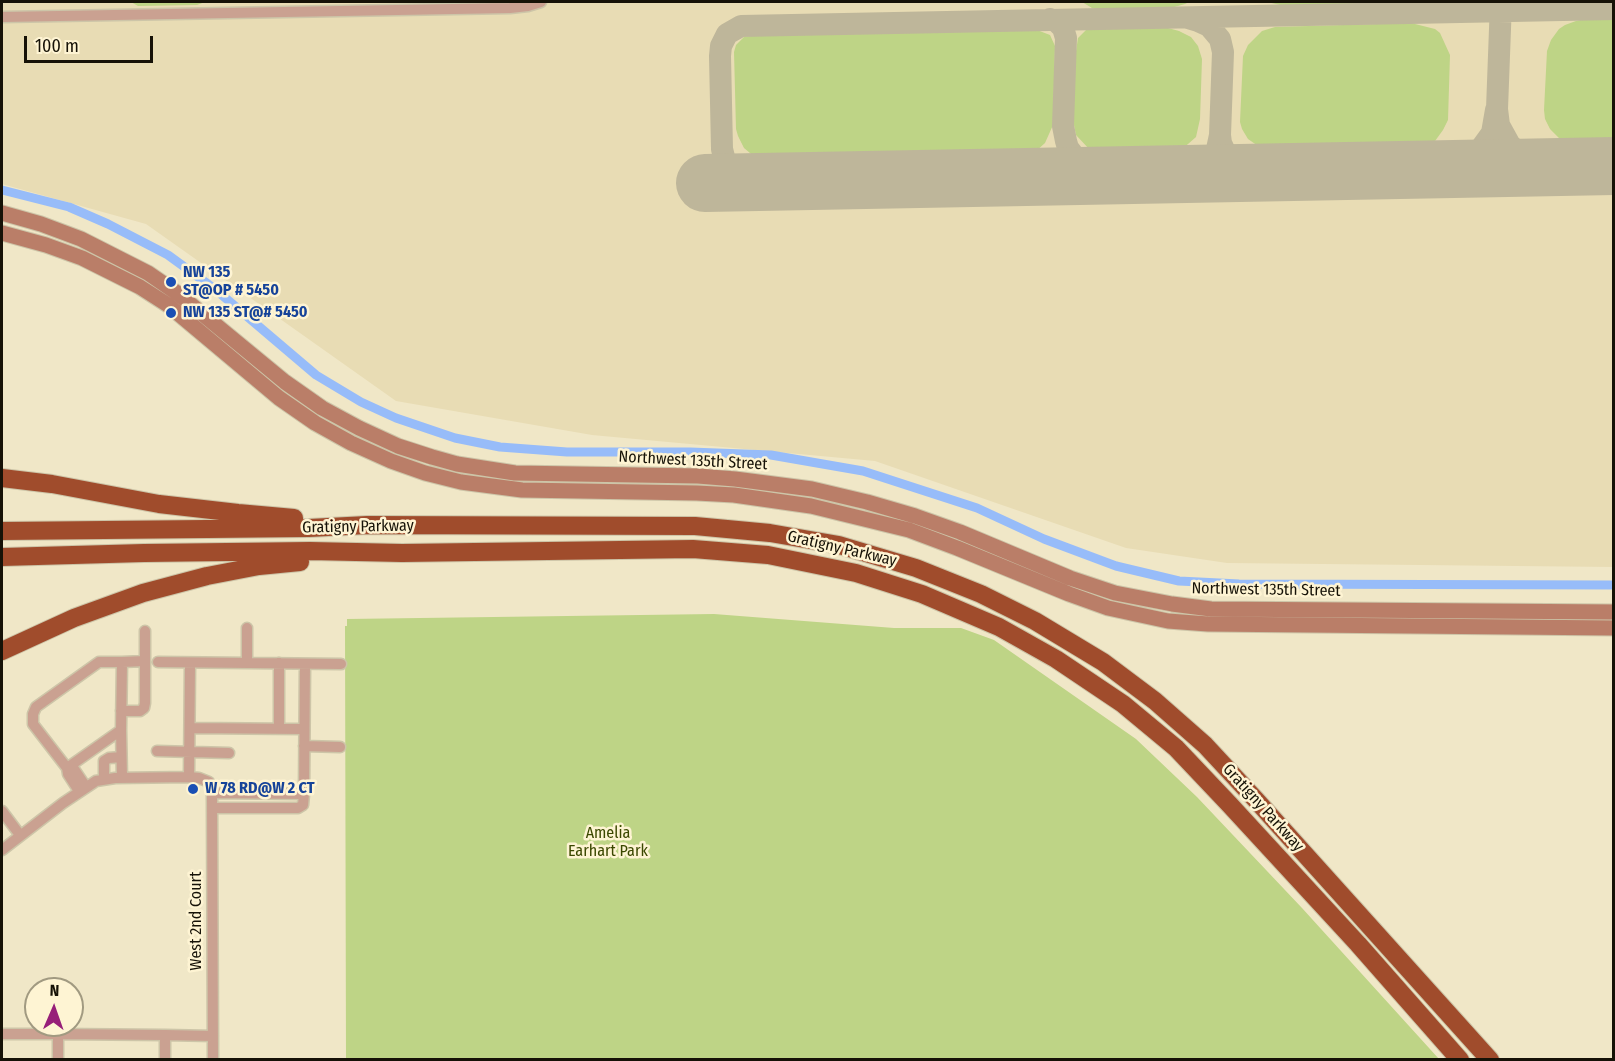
<!DOCTYPE html>
<style>
body{margin:0}
#map{position:relative;width:1615px;height:1061px;overflow:hidden;background:#f0e7c7;font-family:"Fira Sans Condensed",sans-serif}
canvas{display:block}
.frame{position:absolute;inset:0;border:3px solid #161207;pointer-events:none}
.north{position:absolute;left:24px;top:977px;width:60px;height:60px;box-sizing:border-box;background:#fef4d3;border:2px solid #a19a81;border-radius:50%;rotate:2deg;font-size:16px;font-weight:700;line-height:24px;text-align:center;color:#161207}
.north::after{content:'';display:block;margin:auto;width:21px;height:27px;background:#971f79;clip-path:polygon(50% 0,100% 100%,50% 72%,0 100%)}
.scale{position:absolute;left:24px;top:36px;width:129px;height:27px;box-sizing:border-box;border:3px solid #161207;border-top:0;padding-left:8px;font-size:18px;line-height:21px;white-space:nowrap;color:#161207;-webkit-text-stroke:4px #fef4d3;paint-order:stroke}
</style>
<div id="map">
<canvas width="1615" height="1061"></canvas>
<div class="frame"></div>
<div class="north">N</div>
<div class="scale">100 m</div>
</div>
<script>
const context = document.querySelector('canvas').getContext('2d');
context.lineJoin = 'round';
function fillPath(path, color) { context.fillStyle = color; context.fill(path, 'evenodd'); }
const shape = rows => new Path2D(rows.map(r => 'M' + r).join(''));
function strokePath(path, color, width, dash) { context.strokeStyle = color; context.lineWidth = width; context.lineCap = dash ? 'butt' : 'round'; context.setLineDash(dash || []); context.stroke(path); }
function drawText(font, color, halo, rows, align = 'center') {
  context.font = font + ' "Fira Sans Condensed",sans-serif'; context.lineWidth = 5; context.setLineDash([]); context.textBaseline = 'middle'; context.strokeStyle = halo; context.fillStyle = color; for (const [text, x, y, turn = 0] of rows) {
    context.save(); context.translate(x, y); context.rotate((+turn || 0) * Math.PI / 180); context.textAlign = isNaN(turn) ? turn : align; if (halo) context.strokeText(text, 0, 0); context.fillText(text, 0, 0); context.restore();
  }
}
fillPath(shape([
 [2,2,1613,2,1613,567,1227,563,1126,548,875,461,592,435,396,401,146,224,2,184]
]), '#e8dcb4');
fillPath(shape([
 [131,2,205,2,197,5,138,6],
 [1082,2,1189,2,1185,4,1171,8,1099,9,1092,8],
 [1267,2,1427,2,1420,4,1285,6],
 [1585,19,1613,19,1614,144,1608,147,1578,148,1564,143,1550,129,1545,119,1544,110,1547,51,1551,40,1559,29,1565,25,1576,21],
 [1411,23,1435,29,1440,33,1450,55,1448,120,1443,130,1435,141,1420,150,1408,151,1273,153,1261,148,1248,139,1242,129,1240,122,1243,56,1248,45,1262,31,1275,27],
 [1168,28,1179,31,1191,37,1198,46,1202,59,1200,119,1196,137,1180,151,1165,155,1106,156,1090,150,1076,135,1073,120,1076,51,1078,38,1087,29],
 [1037,30,1050,35,1055,46,1053,125,1045,143,1035,152,1024,157,1018,158,771,162,757,158,750,153,744,148,738,136,736,129,734,52,736,45,744,37,758,35],
 [714,614,894,628,961,628,994,640,1136,739,1197,797,1302,908,1439,1059,346,1059,345,626,347,626,347,619]
]), '#bed486');
strokePath(shape([
 [2,190,69,207,108,224,168,255,216,290,316,375,361,402,396,418,455,438,500,447,567,452,690,452,771,455,863,471,977,508,1044,539,1116,566,1179,581,1239,584,1614,585]
]), '#97bcf9', 9);
strokePath(shape([
 [1501,2,1497,109,1499,125,1510,145,1521,155,1536,163,1561,167],
 [1188,18,1198,21,1209,26,1220,39,1223,52,1220,135,1221,143,1226,154,1235,165,1245,171,1256,173],
 [1050,19,1057,22,1063,28,1066,38,1063,126,1066,141,1068,148,1079,162,1090,171,1101,175],
 [1612,166,1614,166],
 [1438,169,1459,164,1479,151,1492,133,1496,110],
 [1179,174,1198,169,1209,161,1217,149,1220,135],
 [739,183,725,161,722,149,720,56,721,46,727,34,741,26,1614,9]
]), '#beb69a', 22);
strokePath(shape([
 [705,183,1614,166]
]), '#beb69a', 58);
const street = shape([
 [2,17,510,8,528,6,541,2],
 [145,661,145,631],
 [99,662,122,662,121,730,67,768,33,724,33,714,36,707,99,662],
 [158,662,341,664],
 [247,663,247,628],
 [121,711,140,711,144,708,145,703,145,661,122,662],
 [190,728,304,729],
 [279,729,279,663],
 [121,730,122,778],
 [304,746,340,747],
 [157,751,229,753],
 [189,777,190,663],
 [104,779,104,761,109,758,121,757],
 [79,791,68,774,67,768,74,769,86,787],
 [212,793,304,794],
 [212,808,298,808,303,805,304,794,305,664],
 [2,811,20,835],
 [2,850,63,803,96,781,115,778,189,777,199,778,209,782,212,793,213,1060],
 [2,1034,58,1034],
 [165,1035,213,1036],
 [58,1060,58,1034,165,1035,165,1060]
]);
const secondary = shape([
 [2,213,41,224,81,239,148,273,177,293,285,382,322,408,359,428,398,446,432,457,457,464,515,473,698,476,735,479,812,489,867,502,915,516,960,532,1070,578,1115,593,1172,604,1211,609,1614,612],
 [2,233,46,245,82,258,140,287,168,305,279,398,315,423,351,443,391,461,425,473,461,482,522,490,697,493,734,495,811,506,909,530,957,548,1069,594,1108,608,1168,621,1208,624,1614,628]
]);
const highway = shape([
 [2,478,52,484,159,504,238,513,294,518],
 [2,531,309,528,367,525,695,526,770,533,839,545,916,568,981,594,1035,621,1103,662,1155,701,1205,745,1257,801,1490,1060],
 [2,557,144,553,310,551,402,553,693,549,768,555,856,573,922,594,999,627,1056,659,1123,704,1176,748,1230,805,1358,944,1460,1060],
 [2,651,74,618,143,593,207,576,259,566,300,562]
]);
strokePath(street, '#cdc5a8', 13);
strokePath(secondary, '#cdc5a8', 17);
strokePath(highway, '#cdc5a8', 20);
strokePath(street, '#caa191', 10);
strokePath(secondary, '#ba7e68', 15);
strokePath(highway, '#a04c2c', 18);
for (const [x, y, r, color] of [
 [171,282,6,"#1a4fb4"],
 [171,313,6,"#1a4fb4"],
 [193,789,6,"#1a4fb4"]
]) { const dot = new Path2D(); dot.arc(x, y, r, 0, 2 * Math.PI); context.fillStyle = color; context.fill(dot); strokePath(dot, '#fef4d3', 2); }
drawText('bold 16px', '#164399', '#fef4d3', [
 ["NW 135",183,273],
 ["ST@OP # 5450",183,291],
 ["NW 135 ST@# 5450",183,313],
 ["W 78 RD@W 2 CT",205,789]
], 'left');
drawText('16px', '#161207', '#fef4d3', [
 ["Northwest 135th Street",693,461,3],
 ["Gratigny Parkway",358,527,-1],
 ["Gratigny Parkway",842,549,13],
 ["Northwest 135th Street",1266,590,1],
 ["Gratigny Parkway",1263,808,48],
 ["West 2nd Court",197,921,-90]
]);
drawText('16px', '#3b4800', '#fef4d3', [
 ["Amelia",608,834],
 ["Earhart Park",608,852]
]);
</script>
